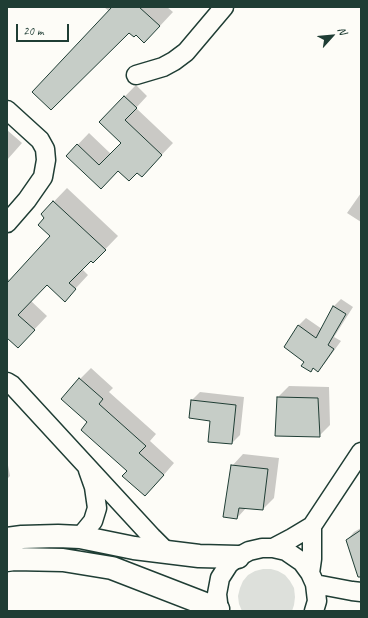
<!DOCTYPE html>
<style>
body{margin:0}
#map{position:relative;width:368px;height:618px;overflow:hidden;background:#fdfcf7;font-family:Caveat,sans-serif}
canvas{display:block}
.frame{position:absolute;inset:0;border:8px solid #1f3d34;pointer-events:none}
.north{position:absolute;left:312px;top:16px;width:40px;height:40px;-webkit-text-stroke:3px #fdfcf7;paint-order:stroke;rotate:63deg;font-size:11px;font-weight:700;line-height:16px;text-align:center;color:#1f3d34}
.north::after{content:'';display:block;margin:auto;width:14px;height:18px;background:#1f3d34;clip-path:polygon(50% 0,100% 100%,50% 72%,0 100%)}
.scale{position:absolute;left:16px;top:24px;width:53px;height:18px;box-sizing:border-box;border:2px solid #1f3d34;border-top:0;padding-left:5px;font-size:12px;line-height:14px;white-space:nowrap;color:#1f3d34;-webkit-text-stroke:3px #fdfcf7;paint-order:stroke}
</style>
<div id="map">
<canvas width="368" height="618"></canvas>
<div class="frame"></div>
<div class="north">N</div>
<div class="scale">20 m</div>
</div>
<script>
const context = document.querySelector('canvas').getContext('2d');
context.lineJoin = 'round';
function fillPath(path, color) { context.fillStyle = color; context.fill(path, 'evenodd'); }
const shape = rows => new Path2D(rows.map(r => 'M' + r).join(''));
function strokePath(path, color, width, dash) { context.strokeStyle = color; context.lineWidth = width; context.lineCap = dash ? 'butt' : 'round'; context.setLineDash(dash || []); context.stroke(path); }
fillPath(shape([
 [263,569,271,569,278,571,285,575,290,581,294,588,295,597,294,605,292,611,242,611,239,604,238,596,240,588,243,581,248,575,255,571]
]), '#dde0db');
fillPath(shape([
 [104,7,167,7,173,12,158,28,136,34],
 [136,85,147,96,136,108,173,143,153,164,138,172,119,170,101,188,67,156,89,133,111,154,122,143,100,122],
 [7,130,22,143,7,160],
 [67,188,118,236,93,262,91,260,82,269,88,275,65,300,47,284,31,301,47,316,31,333,7,337,7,277,10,281,51,236,46,218,42,214],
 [361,193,361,222,347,213],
 [341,299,353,307,334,337,341,341,325,363,318,371,305,361,298,326,306,318,322,329,334,306],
 [91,368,113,388,109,392,156,434,150,441,174,463,156,484,128,471,88,422,80,379],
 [289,386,329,387,330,425,319,436,278,397],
 [200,392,244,397,240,435,232,443,211,420,192,400],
 [243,454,279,458,274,498,263,509,247,507,237,518,232,466],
 [7,460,10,476,7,479],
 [361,528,361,559,347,540,354,532]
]), '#0003');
const building = shape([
 [112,7,139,7,160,26,144,43,136,35,134,37,129,33,51,110,32,92,112,7],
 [124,96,137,108,125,120,162,155,142,177,137,173,129,181,118,171,101,189,66,156,77,144,99,165,121,143,99,122,124,96],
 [53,201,106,250,93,263,91,261,69,283,76,289,65,302,47,285,18,315,35,330,18,348,7,338,7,283,50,236,38,225,44,218,41,214,53,201],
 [333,306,346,314,328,345,334,349,318,372,313,368,311,372,301,366,304,362,284,347,298,325,316,338,333,306],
 [79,378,103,399,99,404,146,446,139,453,164,475,145,496,122,476,127,471,81,430,87,422,61,399,79,378],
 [277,397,318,398,320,437,275,436,277,397],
 [191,400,236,405,232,444,208,442,210,421,189,418,191,400],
 [231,465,268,469,263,510,239,508,237,519,223,517,231,465],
 [361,530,361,577,358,577,346,540,361,530]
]);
fillPath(building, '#c6cdc7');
strokePath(building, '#1f3d34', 1);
const minor = shape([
 [136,75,163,67,174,61,186,52,224,7],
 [7,110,40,140,45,149,46,160,43,177,27,200,7,223],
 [7,382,12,385,152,537,167,552],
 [80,537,93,521,97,508,94,487,88,470],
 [273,548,292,538,312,526,361,452],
 [310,573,312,559,312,526],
 [315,584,352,591,361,592],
 [219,611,217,594,220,578,229,564,238,557,249,551,262,548,273,548,286,551,302,562,310,573,315,584,317,601,314,611]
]);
const major = shape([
 [7,539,22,537,58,536,80,537,134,548,199,556,238,557],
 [7,560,14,559,63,560,112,568,218,609]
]);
strokePath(minor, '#1f3d34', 21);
strokePath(major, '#1f3d34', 25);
strokePath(minor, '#fdfcf7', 18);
strokePath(major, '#fdfcf7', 22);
</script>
